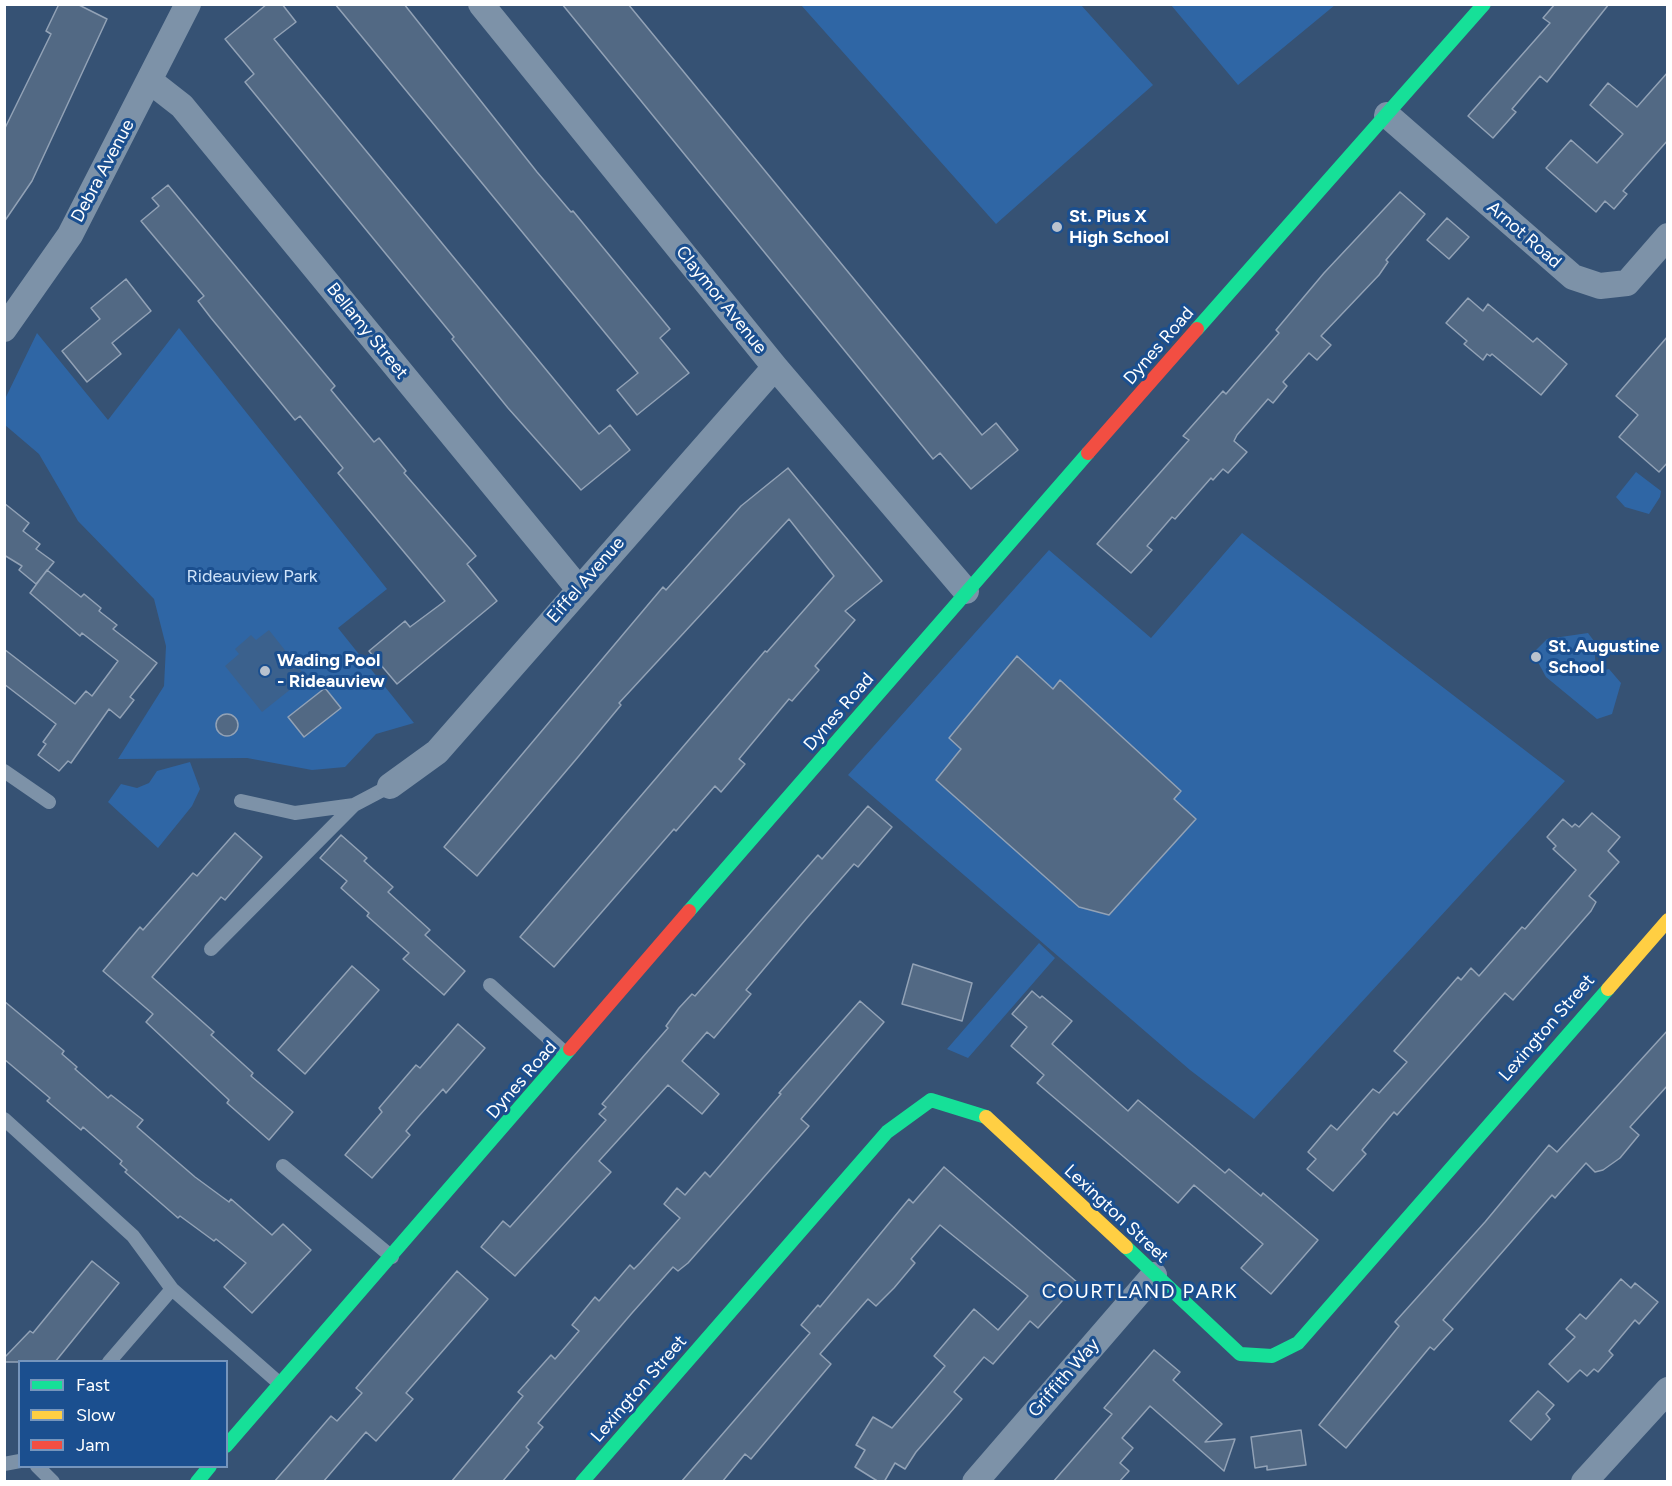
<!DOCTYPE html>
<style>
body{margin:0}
#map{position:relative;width:1672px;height:1486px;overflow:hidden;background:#365274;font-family:Figtree,sans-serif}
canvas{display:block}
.frame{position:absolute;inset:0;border:6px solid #fff;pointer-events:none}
.legend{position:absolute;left:18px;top:1360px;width:210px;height:108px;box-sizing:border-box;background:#1b4f8f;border:2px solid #7695bc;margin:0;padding:8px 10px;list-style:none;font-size:18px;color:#fff}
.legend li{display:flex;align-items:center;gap:12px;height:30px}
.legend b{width:30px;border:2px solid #7695bc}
</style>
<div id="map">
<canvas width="1672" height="1486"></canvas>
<div class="frame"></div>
<ul class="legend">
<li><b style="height:8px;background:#16e098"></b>Fast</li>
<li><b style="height:8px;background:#ffcf43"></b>Slow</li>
<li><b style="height:8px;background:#f24e42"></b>Jam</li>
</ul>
</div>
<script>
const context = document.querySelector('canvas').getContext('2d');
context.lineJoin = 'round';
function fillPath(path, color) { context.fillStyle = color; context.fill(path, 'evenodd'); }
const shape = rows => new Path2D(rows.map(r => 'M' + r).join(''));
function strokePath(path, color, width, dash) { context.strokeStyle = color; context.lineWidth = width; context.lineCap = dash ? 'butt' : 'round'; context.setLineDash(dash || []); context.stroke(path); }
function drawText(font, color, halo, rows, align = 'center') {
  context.font = font + ' Figtree,sans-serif'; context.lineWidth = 6; context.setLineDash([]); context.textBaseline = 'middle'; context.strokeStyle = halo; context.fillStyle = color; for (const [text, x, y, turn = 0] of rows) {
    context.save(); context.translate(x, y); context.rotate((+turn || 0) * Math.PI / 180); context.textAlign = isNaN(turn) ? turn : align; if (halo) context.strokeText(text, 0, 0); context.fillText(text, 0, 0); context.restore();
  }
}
fillPath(shape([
 [801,5,1081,5,1153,85,996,224],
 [1171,5,1335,5,1238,85],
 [179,328,387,589,338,628,414,723,376,734,345,767,312,770,247,758,118,759,164,686,166,646,154,599,78,521,39,454,5,425,5,399,37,333,108,420],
 [1636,472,1661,491,1660,497,1649,514,1625,507,1616,497],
 [1242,533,1565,781,1254,1119,1190,1070,848,775,1049,550,1151,638],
 [1588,633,1594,641,1596,672,1609,669,1621,683,1612,714,1597,719,1546,677,1533,653,1547,639],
 [190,762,200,789,192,806,158,848,108,802,121,784,137,788,149,783,157,771],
 [1039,943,1055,958,968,1058,947,1049]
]), '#2f66a5');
fillPath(shape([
 [269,630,306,677,262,712,225,666,239,654,235,649,251,635,256,640]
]), '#3b618d');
const building = shape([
 [59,4,77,4,107,19,32,181,4,222,4,130,51,34,46,31,59,4],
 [267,4,282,4,296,22,274,39,599,434,610,425,630,450,581,490,508,408,452,339,454,337,245,82,254,74,225,39,267,4],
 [335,4,404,4,537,172,571,212,573,211,670,329,660,338,689,373,637,415,617,390,638,373,335,4],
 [562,4,628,4,982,435,996,423,1018,450,971,489,940,453,933,459,562,4],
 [1555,4,1609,4,1547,82,1540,76,1512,109,1516,112,1493,138,1468,116,1550,23,1543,18,1555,4],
 [1668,72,1668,140,1623,191,1627,194,1614,209,1605,201,1596,212,1546,168,1571,140,1597,163,1623,134,1590,105,1608,83,1637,107,1668,72],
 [168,185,335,386,331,390,374,442,379,438,406,471,404,473,476,556,467,564,497,601,397,684,369,651,405,621,410,627,445,601,338,473,343,468,300,416,295,420,211,318,198,301,204,296,141,221,159,206,152,198,168,185],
 [1400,192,1425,214,1386,260,1388,262,1379,275,1321,336,1331,345,1317,360,1309,353,1283,382,1287,386,1273,403,1268,399,1237,435,1234,441,1247,452,1228,473,1223,469,1213,480,1211,478,1175,519,1172,517,1147,546,1152,550,1131,573,1097,544,1189,440,1183,436,1223,391,1226,394,1279,333,1276,330,1324,273,1400,192],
 [1447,218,1469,237,1449,259,1427,240,1447,218],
 [126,279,151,311,112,343,121,354,87,382,62,351,100,319,91,308,126,279],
 [1468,298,1483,311,1488,304,1533,342,1537,338,1567,364,1541,395,1492,354,1490,356,1487,354,1483,360,1464,344,1467,341,1446,323,1468,298],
 [1668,336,1668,462,1659,472,1619,437,1638,415,1616,396,1668,336],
 [788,468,882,581,845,611,855,620,815,666,819,670,792,701,789,699,739,759,745,764,721,792,715,786,676,831,674,829,554,967,520,937,765,651,767,652,834,576,789,519,619,703,621,705,578,757,477,876,444,847,663,587,666,590,741,506,788,468],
 [4,503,29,523,23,531,40,544,36,549,54,562,36,584,19,570,22,566,4,555,4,503],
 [47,570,81,597,84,594,101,608,99,611,117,625,113,629,157,663,130,697,134,700,120,718,109,709,71,763,68,761,59,771,38,755,46,744,43,742,56,724,4,684,4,649,75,704,86,691,92,696,118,661,82,633,80,636,30,593,47,570],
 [1017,656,1053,689,1060,680,1181,791,1174,799,1196,819,1109,915,1079,907,936,780,961,749,949,738,1017,656],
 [325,688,341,708,304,737,288,717,325,688],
 '216 725a11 11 0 1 1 22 0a11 11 0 1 1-22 0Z',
 [868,806,892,827,858,867,854,864,806,919,746,990,751,994,714,1038,707,1032,682,1061,719,1094,702,1114,668,1085,599,1161,611,1172,515,1276,481,1247,503,1221,510,1227,606,1120,599,1114,606,1107,602,1104,668,1028,666,1026,679,1008,692,994,695,996,818,855,822,859,868,806],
 [1592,813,1620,837,1608,851,1619,862,1589,896,1596,902,1591,911,1513,1000,1505,993,1397,1115,1394,1112,1362,1150,1366,1154,1333,1191,1307,1169,1316,1159,1308,1152,1331,1125,1337,1130,1373,1089,1379,1093,1407,1062,1394,1051,1458,977,1461,980,1471,968,1479,976,1522,927,1525,929,1576,870,1553,849,1556,846,1547,837,1563,819,1572,827,1575,824,1579,827,1592,813],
 [235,833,262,857,225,900,221,897,152,977,214,1032,211,1035,253,1073,251,1076,293,1112,269,1140,227,1103,229,1100,146,1022,153,1014,103,971,140,927,143,930,193,873,197,876,235,833],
 [341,835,367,858,364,861,393,887,388,892,430,930,425,935,465,971,444,995,403,959,409,953,367,916,369,913,341,888,347,881,320,858,341,835],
 [913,964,972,983,962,1021,902,1004,913,964],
 [352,966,379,990,305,1074,278,1050,352,966],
 [1032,991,1040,998,1042,996,1072,1021,1052,1044,1128,1111,1138,1100,1225,1173,1229,1169,1261,1196,1263,1193,1318,1240,1271,1294,1241,1268,1263,1244,1194,1185,1178,1203,1037,1083,1044,1075,1011,1046,1027,1027,1012,1014,1032,991],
 [4,1001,64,1051,62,1054,77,1067,75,1069,108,1098,111,1095,143,1120,137,1127,195,1177,229,1202,231,1199,272,1235,283,1224,311,1250,252,1313,224,1287,246,1263,216,1239,214,1241,180,1216,178,1218,125,1172,127,1170,120,1164,122,1161,83,1127,81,1130,47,1101,50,1098,4,1059,4,1001],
 [860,1001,884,1022,801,1119,809,1126,688,1263,678,1271,673,1267,632,1313,538,1423,543,1427,526,1447,529,1450,502,1482,451,1482,523,1396,518,1392,551,1355,555,1359,579,1331,572,1325,595,1297,599,1301,630,1265,634,1269,640,1263,680,1218,664,1204,677,1188,685,1195,705,1172,710,1177,781,1094,779,1093,860,1001],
 [458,1024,485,1048,446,1093,443,1089,418,1117,406,1131,410,1135,372,1178,345,1155,382,1112,379,1108,391,1094,416,1065,420,1068,458,1024],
 [1668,1030,1668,1085,1630,1127,1639,1135,1620,1158,1603,1170,1595,1172,1586,1163,1555,1198,1552,1195,1443,1320,1453,1329,1434,1350,1430,1347,1346,1448,1319,1425,1399,1326,1395,1322,1485,1222,1549,1145,1557,1152,1668,1030],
 [944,1167,1078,1283,1038,1328,1030,1321,993,1364,984,1357,954,1392,962,1399,916,1452,905,1469,895,1463,884,1482,879,1482,855,1467,865,1450,856,1445,873,1417,892,1428,945,1366,934,1356,974,1309,998,1330,1028,1296,940,1225,911,1259,915,1263,894,1288,876,1306,868,1299,820,1354,831,1364,751,1459,745,1454,722,1482,681,1482,810,1333,801,1325,818,1305,820,1307,909,1199,913,1203,944,1167],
 [92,1261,119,1283,55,1362,4,1362,4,1358,30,1331,33,1333,92,1261],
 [457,1271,488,1299,406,1393,413,1399,376,1441,366,1432,323,1482,274,1482,331,1416,337,1421,362,1393,356,1388,457,1271],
 [1621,1279,1631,1288,1635,1283,1658,1302,1639,1324,1635,1320,1609,1351,1613,1355,1598,1372,1594,1369,1587,1376,1580,1370,1568,1382,1549,1364,1575,1337,1566,1329,1580,1314,1586,1319,1621,1279],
 [1154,1350,1180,1372,1173,1380,1222,1424,1205,1442,1235,1439,1224,1471,1150,1406,1122,1438,1133,1448,1120,1463,1129,1471,1119,1482,1053,1482,1112,1414,1104,1408,1154,1350],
 [1538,1391,1554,1405,1546,1414,1550,1419,1531,1440,1510,1421,1538,1391],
 [1301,1430,1306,1465,1267,1470,1267,1466,1255,1468,1251,1437,1301,1430]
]);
fillPath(building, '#526984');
strokePath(building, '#92a2b6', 1.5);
strokePath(shape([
 [4,771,49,802],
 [241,801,295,813,354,805,390,786],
 [211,949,354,805],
 [490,985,565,1053],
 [4,1119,133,1236,172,1289,279,1383],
 [283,1166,392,1257],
 [109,1362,172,1289],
 [4,1464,20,1461],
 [37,1466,53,1482]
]), '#7d92a8', 14);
strokePath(shape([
 [481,4,775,367,966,591],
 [150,81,182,106,578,588],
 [1387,115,1573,277,1600,286,1627,283,1668,236],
 [4,329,70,235,188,4],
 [390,786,437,752,775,367],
 [975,1482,1154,1275],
 [1584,1482,1668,1390]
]), '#7d92a8', 26);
strokePath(shape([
 [1197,329,1484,4],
 [689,911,1088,453],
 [1126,1247,1240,1354,1272,1356,1298,1343,1608,989],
 [226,1446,570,1049],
 [197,1482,210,1466],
 [582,1482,887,1132,931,1100,986,1117]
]), '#16e098', 14);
strokePath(shape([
 [1608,989,1668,920],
 [986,1117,1126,1247]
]), '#ffcf43', 14);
strokePath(shape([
 [1088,453,1197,329],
 [570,1049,689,911]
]), '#f24e42', 14);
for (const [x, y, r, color] of [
 [1057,227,6,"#b9c2ce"],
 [1536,657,6,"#b9c2ce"],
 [265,671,6,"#b9c2ce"]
]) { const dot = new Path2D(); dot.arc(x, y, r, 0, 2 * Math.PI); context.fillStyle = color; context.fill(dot); strokePath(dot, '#1b4f8f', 2); }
drawText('18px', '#fff', '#1b4f8f', [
 ["Debra Avenue",103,171,-62],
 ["Arnot Road",1524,235,41],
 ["Claymor Avenue",721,300,51],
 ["Bellamy Street",367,331,51],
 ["Dynes Road",1159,346,-49],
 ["Eiffel Avenue",586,580,-49],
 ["Dynes Road",839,712,-49],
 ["Lexington Street",1547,1028,-49],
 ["Dynes Road",522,1080,-49],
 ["Lexington Street",1116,1214,43],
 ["Griffith Way",1064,1378,-49],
 ["Lexington Street",639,1389,-49]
]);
drawText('bold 18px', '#fff', '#1b4f8f', [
 ["St. Pius X",1069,217],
 ["High School",1069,238],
 ["St. Augustine",1548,647],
 ["School",1548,668],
 ["Wading Pool",277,661],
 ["- Rideauview",277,682]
], 'left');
drawText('18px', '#cfe3fa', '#1b4f8f', [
 ["Rideauview Park",252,577]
]);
context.letterSpacing = '1.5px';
drawText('20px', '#fff', '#1b4f8f', [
 ["COURTLAND PARK",1140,1292]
]);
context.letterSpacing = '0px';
</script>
